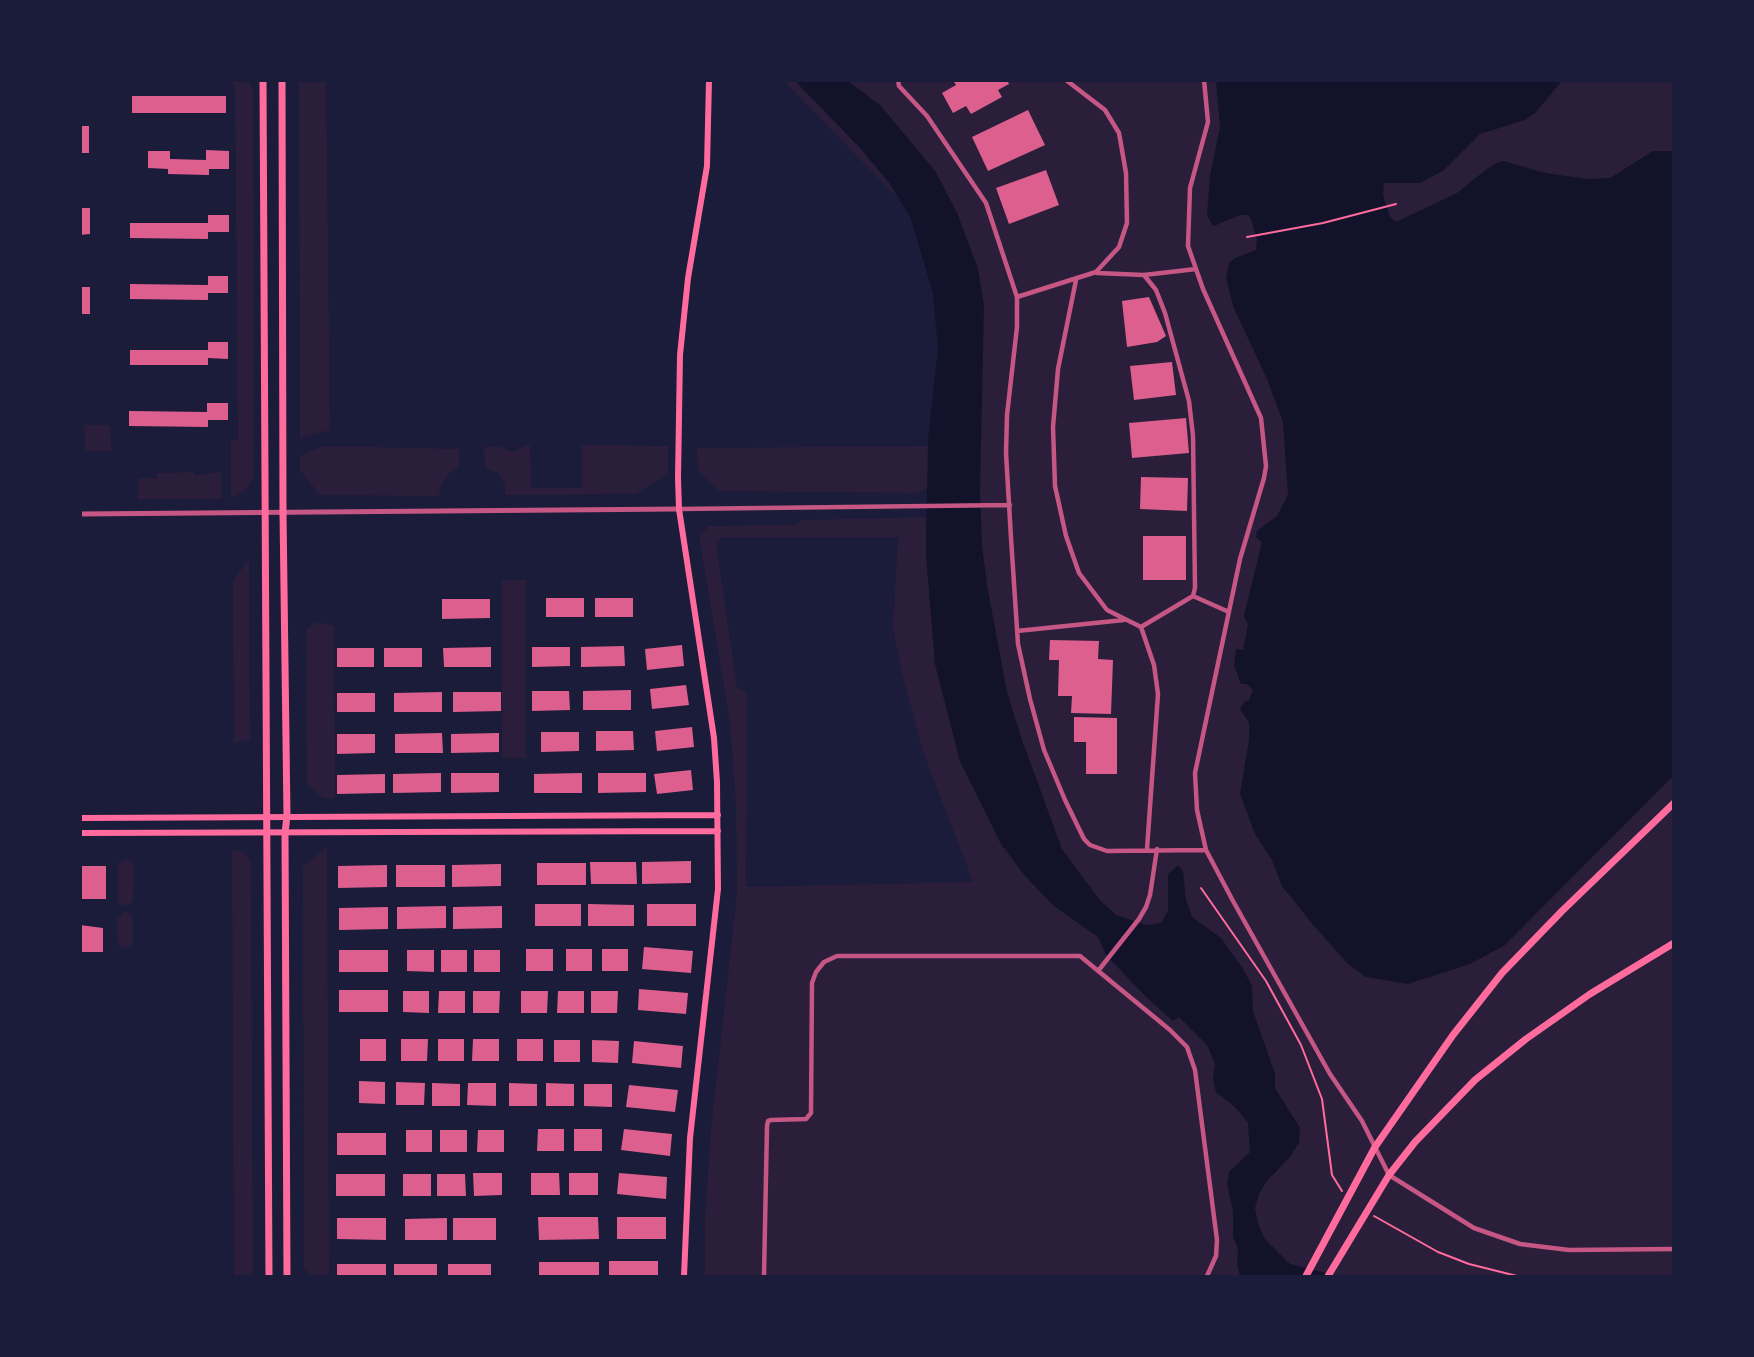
<!DOCTYPE html>
<style>
body{margin:0}
#map{position:relative;width:1754px;height:1357px;overflow:hidden;background:#1b1b3a;font-family:"Nunito Sans",sans-serif}
canvas{display:block}
.frame{position:absolute;inset:0;border:82px solid #1b1b3a;pointer-events:none}
</style>
<div id="map">
<canvas width="1754" height="1357"></canvas>
<div class="frame"></div>
</div>
<script>
const context = document.querySelector('canvas').getContext('2d');
context.lineJoin = 'round';
function fillPath(path, color) { context.fillStyle = color; context.fill(path, 'evenodd'); }
const shape = rows => new Path2D(rows.map(r => 'M' + r).join(''));
function strokePath(path, color, width, dash) { context.strokeStyle = color; context.lineWidth = width; context.lineCap = dash ? 'butt' : 'round'; context.setLineDash(dash || []); context.stroke(path); }
fillPath(shape([
 [230,81,248,81,253,88,254,477,244,491,231,499,231,440,238,440,235,87],
 [299,81,326,81,330,430,300,438],
 [784,81,1673,81,1673,1276,705,1276,705,1218,711,1129,737,893,736,804,730,723,699,536,709,526,795,525,801,520,926,517,926,554,935,664,960,761,1001,844,949,340,917,218],
 [722,537,898,537,893,628,902,673,923,752,973,882,746,887,747,693,737,687,716,543],
 [84,425,110,425,111,451,85,451],
 [530,445,531,488,582,488,582,445,668,446,668,474,636,494,505,495,505,485,498,473,485,468,484,447,500,446,513,452,524,446],
 [323,446,459,449,459,467,449,473,441,485,439,496,320,495,300,470,300,456],
 [928,446,929,487,917,493,719,491,698,470,697,448],
 [194,472,195,475,219,472,221,475,222,499,138,499,138,478,157,478,157,473],
 [249,558,250,739,234,743,233,582],
 [502,580,526,580,526,758,502,758],
 [316,622,334,626,335,799,323,798,307,784,306,630],
 [327,846,329,1276,311,1276,304,1269,303,867],
 [232,850,242,851,251,862,253,1276,234,1276],
 [126,859,132,862,134,866,133,901,128,906,120,904,118,901,118,866,119,862],
 [125,911,132,915,133,918,133,944,127,949,120,947,118,944,117,919]
]), '#2a1e3b');
fillPath(shape([
 [795,81,848,81,880,105,936,172,957,213,978,269,984,305,980,491,982,545,987,585,1007,692,1022,740,1062,849,1099,899,1116,915,1146,925,1161,923,1168,911,1168,874,1178,865,1183,871,1186,900,1192,917,1221,938,1242,967,1252,986,1253,1011,1275,1074,1275,1088,1300,1128,1299,1143,1289,1158,1267,1181,1259,1194,1255,1208,1258,1224,1265,1239,1290,1264,1338,1276,1240,1276,1237,1264,1238,1249,1233,1237,1233,1211,1227,1184,1229,1172,1250,1152,1248,1123,1236,1108,1216,1092,1213,1079,1215,1064,1207,1045,1179,1017,1173,1021,1147,998,1106,955,1098,937,1054,906,1025,876,1001,844,960,761,935,664,926,554,928,441,938,349,933,293,910,216,889,183,860,148],
 [1216,81,1562,81,1535,113,1525,120,1480,134,1444,170,1420,183,1384,183,1383,195,1390,217,1396,222,1457,193,1488,168,1499,162,1504,161,1541,172,1565,176,1589,179,1610,178,1653,151,1673,151,1673,776,1505,945,1470,964,1408,984,1366,977,1348,964,1314,926,1282,886,1272,860,1255,834,1240,794,1249,740,1249,723,1240,709,1245,701,1249,700,1253,690,1247,684,1241,684,1234,665,1236,649,1243,650,1248,625,1244,616,1262,542,1256,537,1257,531,1277,516,1288,495,1283,422,1267,379,1233,306,1226,278,1229,263,1235,258,1256,250,1257,240,1251,219,1247,215,1240,215,1214,226,1211,223,1207,215,1210,176,1220,127]
]), '#12122b');
fillPath(shape([
 [953,80,1007,80,1009,84,998,90,1002,97,971,114,966,106,953,113,942,93,956,85],
 [132,96,226,96,226,113,132,113],
 [1028,110,1045,145,988,171,972,137],
 [80,126,89,126,89,153,80,153],
 [206,150,229,151,229,169,209,169,209,175,168,174,168,169,148,168,148,151,170,151,170,159,206,160],
 [1046,170,1059,205,1009,224,996,188],
 [80,208,90,208,90,234,80,235],
 [208,215,229,215,229,232,208,232,208,239,130,238,130,223,208,223],
 [208,276,228,276,228,293,208,293,208,300,130,299,130,284,208,285],
 [80,287,90,287,90,314,80,314],
 [1149,297,1166,336,1157,342,1127,347,1122,301],
 [208,342,228,342,228,359,208,358,208,365,130,365,130,350,208,350],
 [1172,362,1176,395,1134,400,1130,366],
 [207,403,228,403,228,420,208,420,208,427,129,426,129,411,207,412],
 [1186,418,1189,453,1132,458,1129,423],
 [1141,477,1188,478,1187,511,1140,509],
 [1143,536,1186,536,1186,580,1143,580],
 [546,598,584,598,584,617,546,617],
 [595,598,633,598,633,617,595,617],
 [442,599,490,599,490,618,442,619],
 [1050,640,1099,641,1098,659,1113,660,1111,714,1071,713,1072,696,1058,696,1059,660,1049,660],
 [682,645,684,666,647,670,645,649],
 [624,646,625,666,581,667,581,647],
 [491,647,491,667,444,667,443,648],
 [532,647,570,647,570,666,532,667],
 [337,648,374,648,374,667,337,667],
 [384,648,422,648,422,667,384,667],
 [686,685,689,705,652,709,650,689],
 [631,690,631,710,583,710,583,691],
 [532,691,569,691,570,710,532,711],
 [442,692,442,712,394,712,394,693],
 [453,692,501,692,501,711,453,712],
 [337,693,375,693,375,712,337,712],
 [1074,717,1117,718,1117,774,1086,774,1086,742,1074,742],
 [692,727,694,747,657,751,655,731],
 [596,731,633,731,634,750,596,751],
 [541,732,579,732,579,751,541,752],
 [442,733,443,753,395,753,395,734],
 [499,733,499,752,451,753,451,734],
 [337,734,375,734,375,753,337,754],
 [691,770,693,790,657,794,654,774],
 [441,773,441,792,393,793,393,774],
 [451,773,499,773,499,792,451,793],
 [582,773,582,793,534,793,534,774],
 [598,773,646,773,646,792,598,793],
 [385,774,385,793,337,794,337,775],
 [691,861,691,883,642,884,642,862],
 [590,862,636,862,637,884,591,884],
 [537,863,586,863,586,885,537,885],
 [501,864,501,886,452,887,452,865],
 [387,865,387,887,338,888,338,866],
 [396,865,445,865,445,887,396,887],
 [80,866,106,866,106,899,80,899],
 [535,904,581,904,581,926,535,926],
 [588,904,634,905,634,926,588,926],
 [647,904,696,904,696,926,647,926],
 [446,906,446,928,397,929,397,907],
 [502,906,502,928,453,929,453,907],
 [388,907,388,929,339,930,339,908],
 [80,925,103,928,103,952,80,952],
 [644,947,693,951,691,973,642,969],
 [526,949,553,949,553,971,526,971],
 [566,949,592,949,592,971,566,971],
 [602,949,628,949,628,971,602,971],
 [339,950,388,950,388,972,339,972],
 [407,950,434,950,434,972,407,971],
 [441,950,467,950,467,972,441,972],
 [474,950,500,950,500,972,474,972],
 [639,989,688,993,686,1014,638,1010],
 [339,990,388,990,388,1012,339,1012],
 [403,991,429,991,429,1013,403,1012],
 [439,991,465,991,465,1013,438,1013],
 [473,991,500,991,499,1013,473,1013],
 [521,991,548,991,547,1013,521,1013],
 [558,991,584,991,584,1013,557,1013],
 [591,991,618,991,617,1013,591,1013],
 [360,1039,386,1039,386,1061,360,1061],
 [401,1039,428,1039,427,1061,401,1061],
 [438,1039,464,1039,464,1061,438,1061],
 [473,1039,499,1039,499,1061,472,1061],
 [517,1039,543,1039,543,1061,517,1061],
 [554,1040,580,1040,580,1062,554,1062],
 [592,1040,619,1041,618,1063,592,1062],
 [634,1041,683,1046,681,1068,632,1063],
 [359,1081,385,1082,385,1104,359,1103],
 [396,1082,425,1083,424,1105,396,1105],
 [432,1083,460,1084,460,1106,432,1106],
 [468,1083,496,1083,496,1106,467,1105],
 [509,1083,537,1084,537,1106,509,1106],
 [546,1083,574,1084,574,1106,546,1106],
 [584,1084,612,1084,612,1107,584,1106],
 [629,1085,678,1090,675,1112,626,1107],
 [538,1129,564,1129,564,1151,537,1151],
 [574,1129,602,1129,602,1151,574,1151],
 [624,1129,672,1134,670,1156,621,1150],
 [406,1130,432,1130,432,1152,406,1152],
 [440,1130,467,1130,467,1152,440,1152],
 [478,1130,504,1130,504,1152,477,1152],
 [337,1133,386,1133,386,1155,337,1155],
 [473,1173,502,1173,502,1195,474,1196],
 [531,1173,559,1173,560,1195,531,1195],
 [569,1173,598,1173,598,1195,569,1195],
 [619,1173,667,1177,666,1199,617,1194],
 [336,1174,385,1174,385,1196,336,1196],
 [403,1174,431,1174,431,1196,403,1196],
 [437,1174,465,1174,466,1196,437,1196],
 [538,1217,598,1217,599,1239,539,1240],
 [617,1217,666,1217,666,1239,617,1239],
 [337,1218,386,1218,386,1240,337,1239],
 [447,1218,447,1240,405,1240,405,1219],
 [453,1218,496,1218,496,1240,453,1240],
 [609,1261,658,1261,658,1276,609,1276],
 [539,1262,599,1262,599,1276,539,1276],
 [337,1264,386,1264,386,1276,337,1276],
 [394,1264,437,1264,437,1276,394,1276],
 [448,1264,491,1264,491,1276,448,1276]
]), '#dd5f8e');
strokePath(shape([
 [1247,237,1323,223,1396,204],
 [1201,888,1266,981,1301,1045,1322,1099,1332,1175,1342,1191],
 [1374,1216,1438,1252,1469,1264,1517,1276]
]), '#ff6b9d', 2);
strokePath(shape([
 [898,80,899,86,927,116,986,203,1017,297,1017,327,1007,415,1006,453,1011,538,1018,644,1030,699,1044,750,1065,800,1084,839,1090,845,1107,851,1206,850],
 [1204,80,1208,122,1190,188,1188,246,1203,289,1261,418,1266,466,1264,478,1240,559,1195,773,1197,810,1206,850,1233,901,1330,1074,1362,1121,1389,1175,1474,1228,1520,1244,1569,1250,1674,1249],
 [1097,273,1144,275,1196,269],
 [1076,280,1058,369,1053,427,1055,486,1066,536,1079,573,1107,610,1141,627,1154,665,1158,694,1147,849],
 [1017,297,1096,272,1119,247,1127,223,1126,173,1119,133,1105,110,1066,80],
 [679,509,1010,505],
 [1193,596,1229,612],
 [1141,627,1193,596,1195,588,1193,436,1189,401,1165,313,1156,290,1144,275],
 [1017,631,1124,620],
 [1098,971,1139,919,1146,907,1150,895,1157,849],
 [764,1276,767,1126,768,1121,771,1120,806,1119,811,1113,812,983,816,972,824,962,837,956,1080,956,1170,1030,1187,1047,1195,1070,1217,1240,1216,1256,1207,1276]
]), '#c65784', 4.5);
strokePath(shape([
 [80,514,679,509]
]), '#c65784', 5);
strokePath(shape([
 [80,818,718,815],
 [80,833,718,831],
 [684,1276,690,1138,718,889,717,782,714,738,679,509,678,478,680,355,688,278,707,166,709,80]
]), '#ff6b9d', 6);
strokePath(shape([
 [263,80,269,1276],
 [282,80,283,512,287,816,285,833,287,1276]
]), '#ff6b9d', 7);
strokePath(shape([
 [1306,1276,1375,1147,1453,1035,1502,973,1562,911,1674,803],
 [1328,1276,1389,1175,1415,1142,1475,1080,1526,1039,1590,994,1674,943]
]), '#ff6b9d', 7);
</script>
